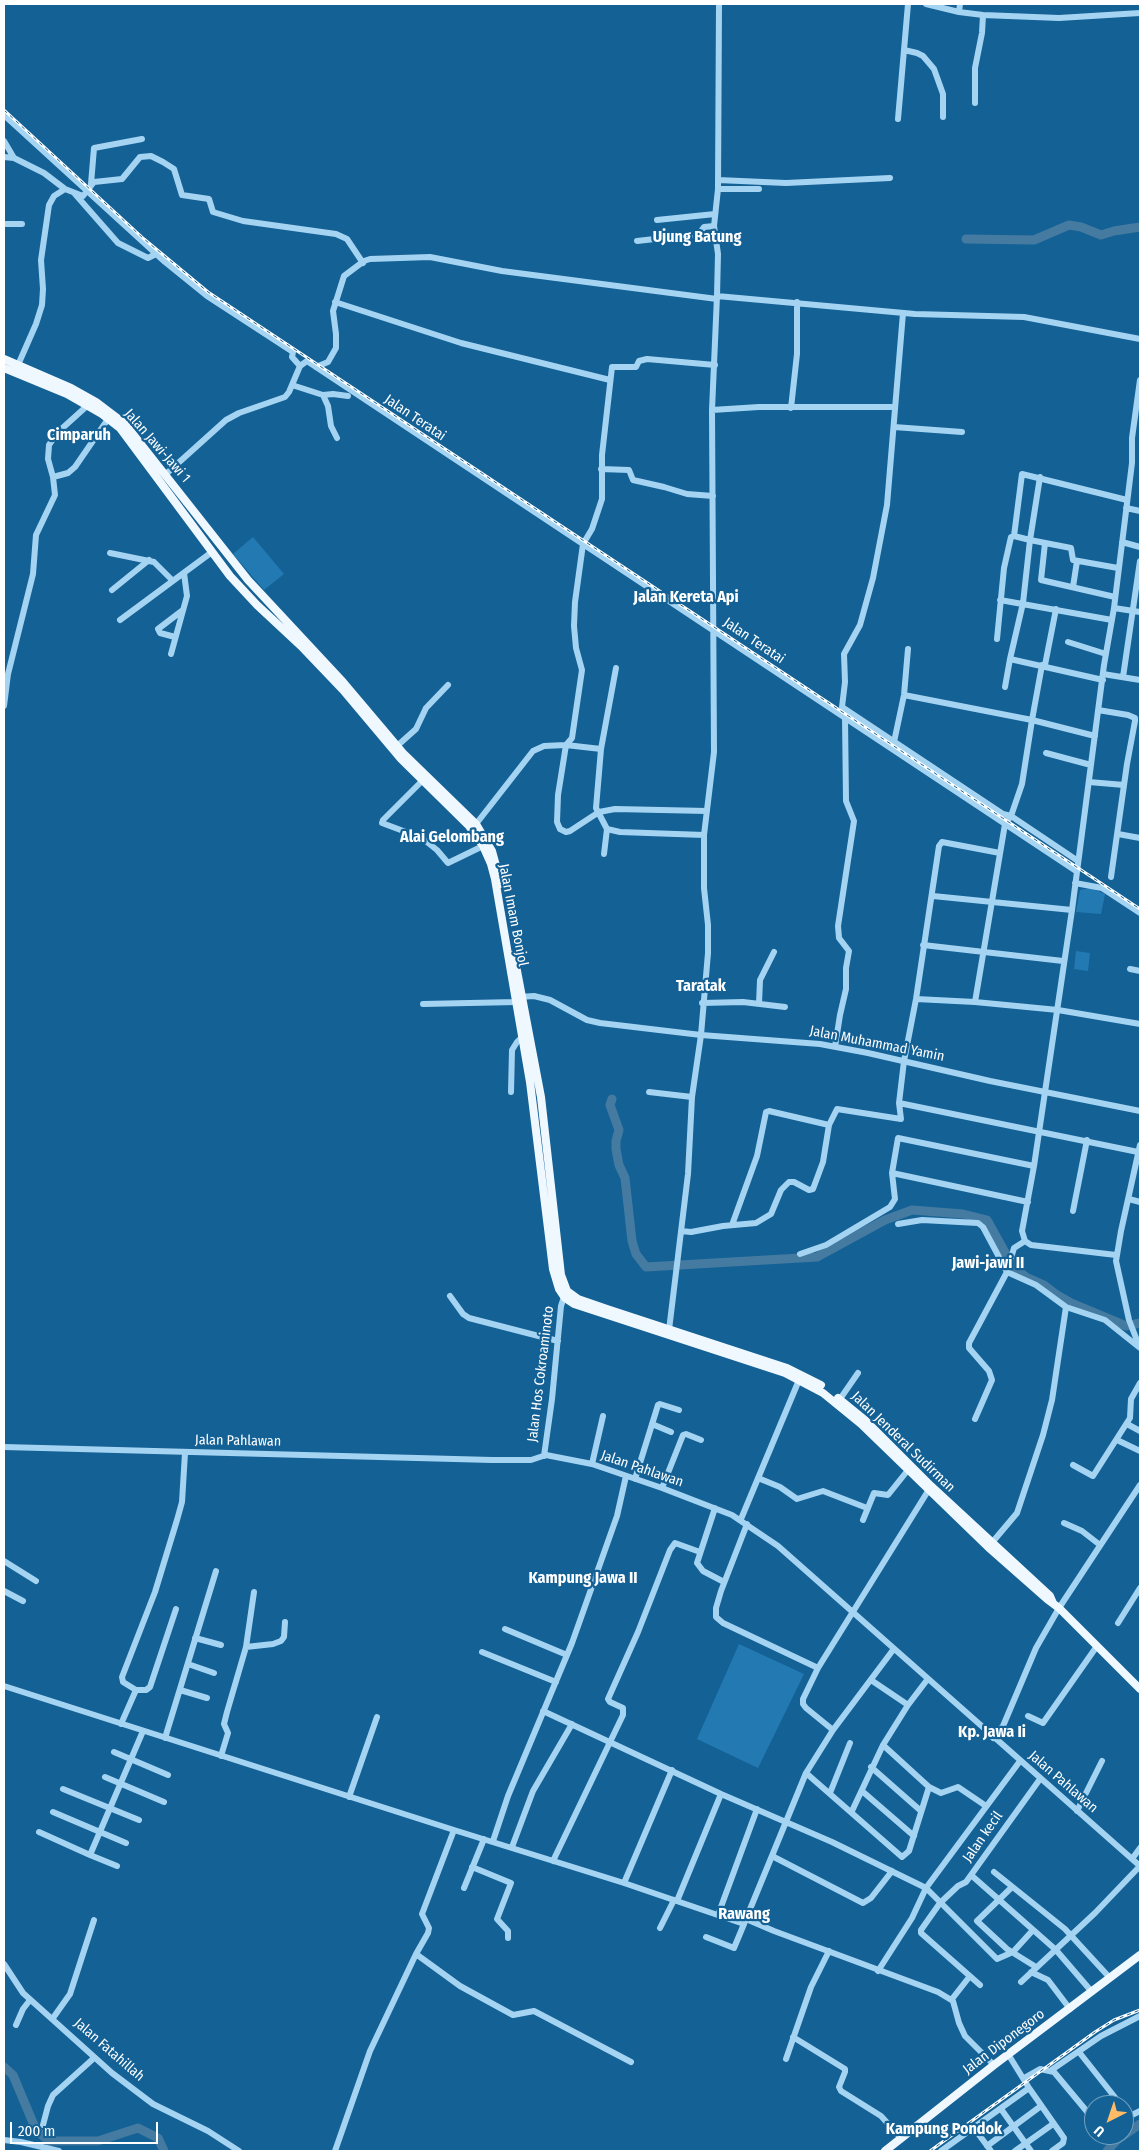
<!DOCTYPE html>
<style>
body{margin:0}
#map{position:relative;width:1144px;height:2155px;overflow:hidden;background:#146196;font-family:"Fira Sans Condensed",sans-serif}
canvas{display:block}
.frame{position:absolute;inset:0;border:5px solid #fff;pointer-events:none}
.north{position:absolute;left:1084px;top:2095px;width:50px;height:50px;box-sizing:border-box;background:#146196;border:1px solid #72a0c0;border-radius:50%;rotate:221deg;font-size:14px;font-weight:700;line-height:20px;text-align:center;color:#fff}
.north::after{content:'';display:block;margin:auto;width:18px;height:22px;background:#fb6;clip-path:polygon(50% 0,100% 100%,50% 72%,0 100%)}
.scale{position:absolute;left:10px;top:2122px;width:148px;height:22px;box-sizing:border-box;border:2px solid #fff;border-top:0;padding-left:6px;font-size:15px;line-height:18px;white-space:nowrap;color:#fff;-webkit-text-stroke:4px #146196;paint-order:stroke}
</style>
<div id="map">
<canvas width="1144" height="2155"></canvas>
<div class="frame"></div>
<div class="north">U</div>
<div class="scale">200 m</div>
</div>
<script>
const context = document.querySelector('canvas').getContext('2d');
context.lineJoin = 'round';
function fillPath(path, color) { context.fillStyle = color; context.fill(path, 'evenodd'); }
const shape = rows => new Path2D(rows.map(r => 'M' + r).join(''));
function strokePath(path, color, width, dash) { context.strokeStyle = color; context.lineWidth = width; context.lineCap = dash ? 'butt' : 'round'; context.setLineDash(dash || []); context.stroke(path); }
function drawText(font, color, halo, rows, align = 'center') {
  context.font = font + ' "Fira Sans Condensed",sans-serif'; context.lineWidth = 4.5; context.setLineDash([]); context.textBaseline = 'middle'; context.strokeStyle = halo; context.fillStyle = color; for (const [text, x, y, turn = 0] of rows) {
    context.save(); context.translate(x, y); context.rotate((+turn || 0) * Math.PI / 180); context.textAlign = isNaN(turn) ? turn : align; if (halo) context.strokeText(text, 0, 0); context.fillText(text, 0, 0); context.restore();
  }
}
fillPath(shape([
 [253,537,284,574,264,590,233,554],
 [1091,888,1105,894,1101,914,1076,912,1080,890],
 [1076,951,1090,953,1088,971,1074,969],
 [739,1644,804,1674,758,1768,697,1739]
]), '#237ab3');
strokePath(shape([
 [966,239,1034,240,1069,225,1081,227,1101,235,1114,231,1140,227],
 [612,1099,610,1105,619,1130,616,1141,616,1149,619,1165,625,1178,632,1241,636,1254,646,1267,817,1257,885,1220,912,1210,963,1214,987,1220,1007,1256,1016,1269,1026,1277,1044,1285,1057,1295,1071,1303,1126,1326,1140,1323],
 [4,2067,13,2075,36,2130,49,2141,98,2141,138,2128,158,2138,164,2151],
 [1107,2151,1117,2140,1140,2124]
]), '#457ba0', 9);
strokePath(shape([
 [926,4,959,12,983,15,1059,18,1140,13],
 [959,12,960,4],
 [904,50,917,53,923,56,934,69,943,94,943,117],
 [975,103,975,68,982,33,983,15],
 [4,115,165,262,207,296,293,352,292,357,300,366],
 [898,119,908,4],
 [4,141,14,158],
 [4,157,14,158,44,173,65,189,83,196,94,182,122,179,140,157,151,156,163,162,174,169,182,195,209,199,213,212,243,221,336,234,347,239,363,263],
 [718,180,786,183,890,178],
 [91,184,94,148,142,139],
 [718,189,759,189],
 [75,194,118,243,148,258,156,254],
 [657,220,715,214],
 [4,224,22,224],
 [637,241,699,234,704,227,714,226],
 [717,296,915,314,1024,317,1140,339],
 [335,302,461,343,610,380],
 [903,313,887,505,873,578,860,625,844,654,845,682,842,707,1003,814,1011,816,1078,861],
 [18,365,36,324,42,305,43,289,41,260,49,205,54,196,65,189],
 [316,367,328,362,336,348,336,334,333,311,344,276,364,261,370,259,430,257,502,271,717,299],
 [292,385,323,395,328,406,331,426,337,438],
 [323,395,333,394,348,396],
 [791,408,797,354,797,302],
 [712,410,759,407,894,407],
 [894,427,962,432],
 [601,469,629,470,633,480,664,487,687,494,713,496],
 [166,474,226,420,239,413,285,397,289,392,300,366,307,361,1076,871],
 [53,477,68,473,75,467,108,419],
 [1040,477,1030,540,1071,548,1073,560,1118,568],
 [1126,508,1140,511],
 [1014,536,1030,540,1023,603,1010,659,1103,680],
 [1122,542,1140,547],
 [1045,543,1041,580,1115,597],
 [110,553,154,562,172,580],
 [1073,587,1077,561],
 [112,590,149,560],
 [1000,600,1112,620],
 [1114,608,1140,612],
 [120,620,212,552],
 [175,637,160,633,158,629,183,610],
 [997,639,1004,568,1011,537,1014,536,1022,474,1127,500],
 [1068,642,1106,654],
 [171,654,187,596,184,573],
 [1045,665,1056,609],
 [616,668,601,749,596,808,607,829,620,832,704,835],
 [1103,674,1140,680],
 [1123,677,1140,561],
 [1005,687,1010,659],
 [904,695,1032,720,1042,665],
 [4,706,8,674,33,574,36,535,55,495,53,477,48,459,49,445,57,433,88,405],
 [1098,710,1128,715,1135,718,1135,721,1127,764,1111,877],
 [894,742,904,695,908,649],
 [397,746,416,729,426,708,448,685],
 [601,749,566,745,558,795,557,822,560,829,566,832,570,831,599,812,615,809,707,811],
 [1046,753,1091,765],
 [422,781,383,820,382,823,422,838,437,850,448,863,483,846],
 [1089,782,1124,785],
 [476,824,533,751,544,746,566,745,572,738,582,670,576,648,574,626,575,602,583,544,592,529,602,499,602,455,612,367,636,367,639,361,647,359,715,365],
 [1118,834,1140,838],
 [604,854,607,829],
 [1075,883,1102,888,1140,913],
 [933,896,1072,910],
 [923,945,1063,961],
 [1130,969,1140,971],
 [518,997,534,996,550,1000,587,1020,600,1023,701,1035,820,1044,868,1053,990,1081,1140,1111],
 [916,999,975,1002,1058,1010,1140,1024],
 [975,1002,1005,824,1011,816,1022,784,1032,720,1095,736],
 [702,1003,743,1002,785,1007],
 [423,1004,516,1002],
 [759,1004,760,980,774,952],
 [835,1047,840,1015,846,989,846,968,849,951,839,938,838,926,854,821,846,801,845,717],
 [511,1092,512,1050,517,1042,522,1037],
 [649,1092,692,1097],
 [899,1103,1138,1152],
 [1129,1199,1140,1202],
 [1028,1202,892,1173,898,1138,1034,1166],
 [1073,1211,1087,1140],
 [898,1224,922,1220,978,1223,983,1227,1007,1272,1036,1285,1066,1307,1105,1320,1140,1348],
 [732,1225,757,1156,766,1112,769,1111,829,1125],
 [681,1231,691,1232,723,1226,756,1223,771,1214,781,1190,789,1182,794,1182,809,1190,813,1189,823,1162,829,1125,837,1109,901,1119,899,1103,904,1061,916,999,939,846,942,842,1000,853],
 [800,1254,826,1245,890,1207,895,1199,892,1173],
 [1116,1255,1031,1245,1025,1241,1022,1231,1034,1166,1072,910,1104,665,1114,608,1132,463,1132,438,1140,380],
 [450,1296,463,1314,469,1318,558,1341],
 [669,1330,688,1174,692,1097,701,1035,708,953,708,925,704,888,704,835,714,752,712,410,717,296,718,254,714,226,718,189,719,4],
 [1138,1343,1129,1320,1116,1261,1121,1231,1140,1145],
 [840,1399,858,1373],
 [975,1419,992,1380,989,1371,969,1348,969,1343,1007,1272,1014,1248,1025,1241],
 [652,1424,671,1432],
 [1127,1424,1140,1431],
 [1117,1440,1140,1451],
 [4,1447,492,1460,531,1460,546,1455,592,1464,662,1488,732,1515,778,1546,1140,1866],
 [544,1456,552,1399,561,1306,565,1294],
 [592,1464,603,1416],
 [1073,1465,1093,1476,1130,1418,1131,1399,1140,1383],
 [758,1478,780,1487,797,1499,823,1491,867,1508],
 [635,1479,658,1405,660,1404,679,1410],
 [662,1488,683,1435,686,1434,701,1440],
 [715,1508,697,1563,703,1571,724,1582],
 [741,1519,799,1380],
 [863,1520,874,1493,888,1495,908,1470],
 [1064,1523,1082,1531,1100,1545],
 [747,1524,721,1591,716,1608,716,1617,723,1623,818,1668],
 [990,1545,1017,1513,1043,1435,1052,1400,1066,1307],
 [4,1561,36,1581],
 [4,1591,23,1601],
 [1118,1623,1140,1588],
 [505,1629,567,1655],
 [195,1638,221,1645],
 [246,1647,254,1592],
 [482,1652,556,1682],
 [188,1664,214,1673],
 [871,1680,908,1705,883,1745],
 [4,1686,454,1830],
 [136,1690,146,1690,150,1687,176,1609],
 [180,1690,207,1698],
 [908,1705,927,1680],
 [543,1711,721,1794,832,1842,926,1888,1020,1761],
 [1028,1716,1043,1723,1097,1646],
 [121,1724,136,1690,123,1682,122,1677,155,1592,177,1520,182,1502,185,1453],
 [833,1730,806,1708,803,1704,803,1699,818,1668,928,1491],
 [165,1738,216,1571],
 [993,1738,1003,1726,1036,1648,1059,1608,1140,1485],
 [114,1752,168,1775],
 [221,1756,228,1733,224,1724,227,1712,246,1647,273,1644,281,1641,284,1637,285,1622],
 [871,1767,921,1811],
 [806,1773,902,1857,909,1851,929,1787,883,1745,852,1811],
 [105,1777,164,1802],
 [929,1787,941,1793,958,1787,986,1806],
 [63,1789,139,1820],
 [862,1791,914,1836],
 [830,1793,850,1743],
 [349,1797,377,1717],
 [1077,1811,1102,1761],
 [53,1812,126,1843],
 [39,1832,90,1855,143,1731],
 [493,1841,508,1796,572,1643,617,1516,626,1476],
 [512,1847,533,1791,572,1724],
 [90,1855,117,1866],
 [772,1856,863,1903,871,1898,892,1871],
 [1132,1859,1140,1848],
 [553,1861,623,1715,623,1708,610,1702,608,1699,638,1632,670,1550,675,1543,700,1552],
 [472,1867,511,1883,497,1919,508,1931,508,1938],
 [994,1872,1065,1929,1110,1978],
 [971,1875,1056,1950,1092,1992],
 [624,1883,672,1770],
 [1012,1887,977,1921,1007,1949,1036,1967],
 [464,1888,484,1839],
 [677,1901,721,1794],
 [718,1915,757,1809],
 [746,1919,806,1773,833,1730,893,1650],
 [660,1928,674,1900],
 [706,1937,734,1948,744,1924],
 [416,1954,460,1986,513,2015,534,2011,631,2062],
 [4,1964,23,1993,112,2073,153,2104,208,2131,239,2151],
 [878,1971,912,1918,926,1888,997,1959,1013,1952,1033,1930],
 [1031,1972,1048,1980,1070,2009],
 [1021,1982,1095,1913,1140,1866],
 [980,1985,921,1933,921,1930,940,1903,958,1886,966,1882,1040,1779],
 [952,1999,970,1976],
 [53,2018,70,1994,94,1920],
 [16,2025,23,2009,30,2000],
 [793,2037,845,2069,845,2072,839,2087,841,2091,881,2116,901,2138],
 [1079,2052,1121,2105],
 [786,2059,811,1987,829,1951],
 [1050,2071,1101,2036,1140,2016],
 [1024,2078,1040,2069,1054,2072,1094,2120],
 [1029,2088,1064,2138,1063,2143,1052,2151],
 [1001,2109,1031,2151],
 [1124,2109,1130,2116,1124,2120],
 [1130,2116,1140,2111],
 [43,2125,48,2106,53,2095,94,2058],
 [974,2128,991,2151],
 [4,2140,21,2142,59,2151],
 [987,2146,1041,2106],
 [335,2151,370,2051,416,1954,428,1933,429,1928,422,1914,454,1830,624,1883,744,1924,746,1919,774,1931,938,1992,953,2001,959,2023,965,2036,994,2065],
 [941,2151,1029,2088,1008,2054],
 [1015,2151,1053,2124]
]), '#a5d4f2', 6);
strokePath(shape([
 [4,359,71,388,96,402,125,424,248,580,343,682,403,753,476,824,492,851,501,884],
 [4,368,67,394,102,414,120,428,230,576,257,605,301,646,343,690,401,759,469,826,483,846,491,864,495,879,530,1082,553,1269,559,1289,565,1298,574,1304,785,1373,823,1393,861,1424,988,1547,1047,1599,1059,1608,1140,1689],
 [514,955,541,1097,561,1275,567,1291,578,1299,607,1309,787,1368,821,1385],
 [838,1398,865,1420,931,1486,1050,1596,1053,1603],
 [885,2151,994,2065,1140,1955]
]), '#f0f8ff', 8);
const rail = shape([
 [4,110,144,239,208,292,1140,909],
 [930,2151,1095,2032,1114,2020,1140,2010]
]);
strokePath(rail, '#fff', 3);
strokePath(rail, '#146196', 1, [4]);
drawText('14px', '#fff', '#146196', [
 ["Jalan Teratai",415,418,34],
 ["Jalan Jawi-Jawi 1",157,446,49],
 ["Jalan Teratai",754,641,34],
 ["Jalan Imam Bonjol",513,915,79],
 ["Jalan Muhammad Yamin",877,1044,11],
 ["Jalan Hos Cokroaminoto",541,1374,-83],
 ["Jalan Pahlawan",238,1441,1],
 ["Jalan Jenderal Sudirman",903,1442,44],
 ["Jalan Pahlawan",642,1469,19],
 ["Jalan Pahlawan",1063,1782,41],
 ["Jalan kecil",983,1837,-55],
 ["Jalan Diponegoro",1004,2042,-37],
 ["Jalan Fatahillah",109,2050,41]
]);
drawText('bold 16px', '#fff', '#146196', [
 ["Ujung Batung",697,238],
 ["Cimparuh",79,436],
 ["Jalan Kereta Api",686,598],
 ["Alai Gelombang",452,838],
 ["Taratak",701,987],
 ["Jawi-jawi II",988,1264],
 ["Kampung Jawa II",583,1579],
 ["Kp. Jawa Ii",992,1733],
 ["Rawang",744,1915],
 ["Kampung Pondok",944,2130]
]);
</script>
